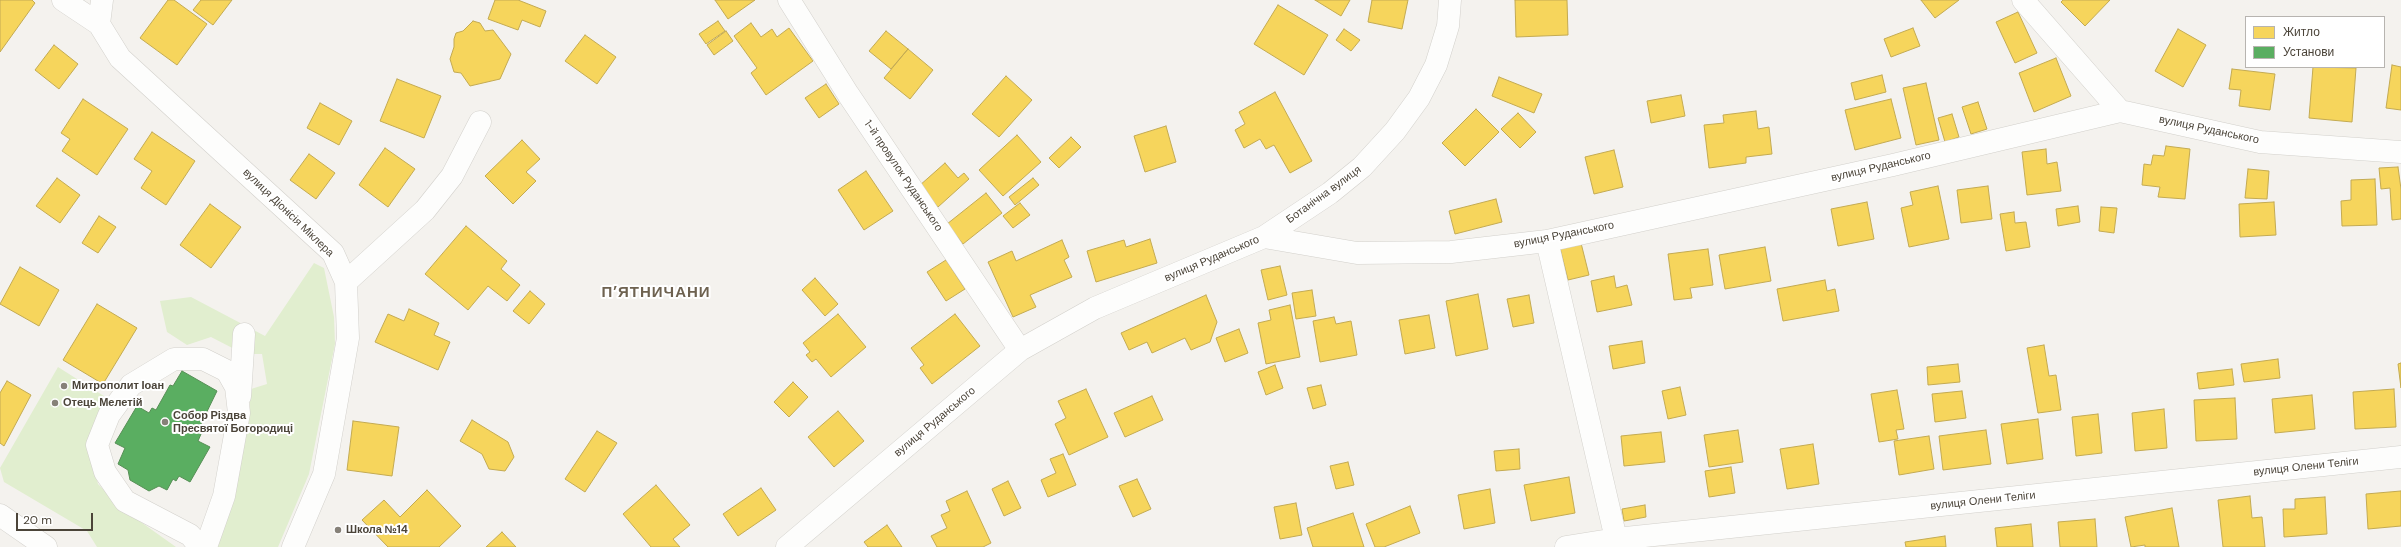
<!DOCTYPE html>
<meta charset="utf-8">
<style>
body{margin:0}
#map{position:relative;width:2401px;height:547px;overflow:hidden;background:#f4f2ee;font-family:"DM Sans",sans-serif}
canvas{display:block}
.legend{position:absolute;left:2245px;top:16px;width:140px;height:52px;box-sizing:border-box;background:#fff;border:1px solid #b7b4b0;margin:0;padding:5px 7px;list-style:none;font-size:12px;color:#4b4439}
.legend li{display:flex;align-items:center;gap:8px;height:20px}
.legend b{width:20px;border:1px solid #b7b4b0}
.scale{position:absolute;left:16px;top:513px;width:77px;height:18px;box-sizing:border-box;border:2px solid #4b4439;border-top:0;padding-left:5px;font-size:12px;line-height:14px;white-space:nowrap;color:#4b4439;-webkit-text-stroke:3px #fff;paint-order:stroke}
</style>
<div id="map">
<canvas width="2401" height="547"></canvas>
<ul class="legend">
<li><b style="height:11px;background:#f6d55c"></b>Житло</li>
<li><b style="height:11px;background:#5aae61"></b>Установи</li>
</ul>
<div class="scale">20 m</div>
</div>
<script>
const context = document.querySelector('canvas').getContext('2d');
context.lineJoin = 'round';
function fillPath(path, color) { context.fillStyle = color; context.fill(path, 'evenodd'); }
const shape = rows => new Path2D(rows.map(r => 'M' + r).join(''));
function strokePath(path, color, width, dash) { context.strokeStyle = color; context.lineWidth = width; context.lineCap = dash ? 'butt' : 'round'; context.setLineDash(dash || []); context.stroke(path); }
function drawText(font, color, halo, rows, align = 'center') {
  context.font = font + ' "DM Sans",sans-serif'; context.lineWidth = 4; context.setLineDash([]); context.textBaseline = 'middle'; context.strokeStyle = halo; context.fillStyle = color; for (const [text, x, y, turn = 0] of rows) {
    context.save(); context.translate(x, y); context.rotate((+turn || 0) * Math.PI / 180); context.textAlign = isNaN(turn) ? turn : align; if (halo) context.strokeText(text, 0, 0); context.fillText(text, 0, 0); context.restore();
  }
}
fillPath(shape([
 [314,263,324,268,334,317,335,344,309,474,278,547,214,547,248,423,251,389,267,384,262,354,244,354,211,337,187,345,167,332,160,301,191,297,265,336],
 [58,367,107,398,92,434,91,456,98,484,124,510,176,547,97,547,87,531,4,482,0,468]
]), '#e1eecf');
const homes = shape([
 [0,0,32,0,35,3,0,52,0,0],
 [168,0,174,0,207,24,177,65,140,38,168,0],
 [201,0,232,0,213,25,193,10,201,0],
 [495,0,518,0,546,11,540,27,522,20,518,30,488,19,495,0],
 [715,0,755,0,728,19,715,0],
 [1315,0,1350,0,1341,16,1315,0],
 [1372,0,1408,0,1402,29,1368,22,1372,0],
 [1515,0,1567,0,1568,35,1516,37,1515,0],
 [1921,0,1959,0,1935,18,1921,0],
 [2063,0,2110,0,2085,26,2061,2,2063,0],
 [1278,5,1328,35,1304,75,1254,44,1278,5],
 [2018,12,2037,53,2015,63,1996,22,2018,12],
 [473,21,480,23,485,31,493,30,511,54,500,79,470,86,461,73,454,72,450,59,454,47,454,39,456,33,463,31,473,21],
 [718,21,725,31,706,44,699,34,718,21],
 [751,23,761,37,772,29,777,37,789,28,813,61,766,95,751,73,757,68,734,36,751,23],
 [1913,28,1920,46,1891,57,1884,39,1913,28],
 [1344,29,1360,40,1351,51,1336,40,1344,29],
 [2178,29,2206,45,2183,87,2155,71,2178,29],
 [726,31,733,41,714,55,707,45,726,31],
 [886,31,908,49,891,69,869,51,886,31],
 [585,35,616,57,597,84,565,61,585,35],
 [54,45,78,64,59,89,35,70,54,45],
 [908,49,933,70,910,99,884,78,908,49],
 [2056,58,2071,96,2034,112,2019,73,2056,58],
 [2392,65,2401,67,2401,110,2386,108,2392,65],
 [2313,67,2356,68,2352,122,2309,118,2313,67],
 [2232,69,2275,74,2270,110,2239,106,2241,90,2229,89,2232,69],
 [1882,75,1886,92,1855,100,1851,83,1882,75],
 [1006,76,1032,100,999,137,972,114,1006,76],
 [1499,77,1542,94,1534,113,1492,96,1499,77],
 [397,79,441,96,424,138,380,121,397,79],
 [1926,83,1939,140,1916,145,1903,88,1926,83],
 [826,84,839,104,819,118,805,98,826,84],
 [1275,92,1312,161,1290,173,1274,145,1266,149,1260,139,1244,148,1235,130,1245,124,1239,112,1275,92],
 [1681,95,1685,116,1651,123,1647,101,1681,95],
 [83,99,128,129,97,175,62,151,70,139,61,133,83,99],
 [1891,99,1901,138,1855,150,1845,110,1891,99],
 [1978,102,1987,129,1971,134,1962,107,1978,102],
 [320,103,352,121,339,145,307,128,320,103],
 [1476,109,1499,132,1465,166,1442,143,1476,109],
 [1756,111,1758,129,1769,127,1772,154,1746,157,1746,163,1709,168,1704,125,1724,123,1723,115,1756,111],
 [1518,113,1536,132,1520,148,1501,129,1518,113],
 [1952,114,1959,137,1945,142,1938,118,1952,114],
 [1166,126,1176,162,1145,172,1134,136,1166,126],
 [152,132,195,161,166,205,141,188,152,171,134,159,152,132],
 [1017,135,1041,162,1003,196,979,170,1017,135],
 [1071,137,1081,147,1059,168,1049,158,1071,137],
 [522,140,540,159,526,172,536,181,513,204,485,176,522,140],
 [2166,146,2190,149,2185,199,2158,197,2160,187,2142,185,2144,164,2151,165,2153,155,2164,156,2166,146],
 [385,148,415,169,388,207,359,185,385,148],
 [2046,149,2047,164,2057,162,2061,191,2027,195,2022,152,2046,149],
 [1614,150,1623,187,1594,194,1585,157,1614,150],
 [309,154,335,173,316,199,290,180,309,154],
 [945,163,958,178,964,173,969,179,938,207,919,186,945,163],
 [2398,167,2401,189,2401,219,2392,220,2390,188,2381,189,2379,168,2398,167],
 [2248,169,2269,171,2267,199,2245,198,2248,169],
 [866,171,893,211,864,230,838,190,866,171],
 [57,178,80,195,60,223,36,206,57,178],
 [1033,178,1039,185,1015,205,1009,197,1033,178],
 [2375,179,2377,225,2342,226,2341,201,2351,200,2351,180,2375,179],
 [1938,186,1949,239,1909,247,1901,208,1913,205,1910,192,1938,186],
 [1988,186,1992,219,1961,223,1957,190,1988,186],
 [986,193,1002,213,963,244,947,224,986,193],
 [1496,199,1502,222,1455,234,1449,211,1496,199],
 [1867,202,1874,239,1838,246,1831,209,1867,202],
 [2274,202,2276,235,2240,237,2239,204,2274,202],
 [1020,203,1030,215,1013,228,1003,216,1020,203],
 [210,204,241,227,211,268,180,245,210,204],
 [2078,206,2080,222,2058,226,2056,209,2078,206],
 [2101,207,2117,208,2114,233,2099,231,2101,207],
 [2014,212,2015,223,2026,222,2030,247,2006,251,2000,214,2014,212],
 [99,216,116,227,98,253,82,243,99,216],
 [466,226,507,261,501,269,520,285,507,301,488,286,468,310,425,274,466,226],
 [1150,239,1157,263,1096,282,1087,251,1124,240,1126,247,1150,239],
 [1062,240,1069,257,1064,260,1072,277,1030,295,1036,307,1013,317,988,262,1012,251,1016,261,1062,240],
 [1581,243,1589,275,1568,280,1560,248,1581,243],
 [1765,247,1771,281,1725,289,1719,255,1765,247],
 [1708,249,1713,285,1690,288,1692,298,1674,300,1668,254,1708,249],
 [946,260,965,289,946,301,927,272,946,260],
 [1280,266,1287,295,1268,300,1261,270,1280,266],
 [20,267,59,290,39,326,0,304,20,267],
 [1614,276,1616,288,1627,285,1632,305,1597,312,1591,281,1614,276],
 [815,278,838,304,825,316,802,290,815,278],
 [1825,280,1827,291,1835,289,1839,311,1783,321,1777,289,1825,280],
 [1312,290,1316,316,1296,319,1292,293,1312,290],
 [530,291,545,304,529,324,513,311,530,291],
 [1478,294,1488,349,1456,356,1446,301,1478,294],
 [1206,295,1217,322,1210,342,1191,350,1185,338,1152,353,1147,342,1129,350,1121,333,1206,295],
 [1529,295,1534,323,1513,327,1507,299,1529,295],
 [97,304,137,328,103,384,63,360,97,304],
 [1290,305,1300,357,1266,364,1258,323,1271,320,1269,310,1290,305],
 [409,309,439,323,434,335,450,342,438,370,375,342,388,314,404,321,409,309],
 [838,314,866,347,831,377,816,359,812,362,806,355,810,352,803,343,838,314],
 [955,314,980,346,932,384,920,368,924,365,911,348,955,314],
 [1429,315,1435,348,1405,354,1399,320,1429,315],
 [1334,317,1336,324,1351,321,1357,355,1320,362,1313,321,1334,317],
 [1239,329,1248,353,1225,362,1216,338,1239,329],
 [1642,341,1645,363,1613,369,1609,346,1642,341],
 [2044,345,2049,376,2056,375,2061,410,2038,413,2027,348,2044,345],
 [2278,359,2280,378,2244,382,2241,364,2278,359],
 [2401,363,2401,388,2398,364,2401,363],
 [1958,364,1960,382,1928,385,1927,367,1958,364],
 [1275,365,1283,388,1266,395,1258,372,1275,365],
 [2232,369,2234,385,2199,389,2197,373,2232,369],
 [7,381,31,395,4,446,0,443,0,393,7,381],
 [793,382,808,397,789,417,774,402,793,382],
 [1321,385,1326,405,1313,409,1307,388,1321,385],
 [1680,387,1686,415,1668,419,1662,391,1680,387],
 [1086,389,1108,437,1069,455,1055,424,1066,418,1058,401,1086,389],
 [2394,389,2396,427,2355,429,2353,392,2394,389],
 [1897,390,1904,429,1896,430,1898,439,1879,442,1871,394,1897,390],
 [1962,391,1966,418,1935,422,1932,394,1962,391],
 [2312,395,2315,429,2275,433,2272,399,2312,395],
 [1152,396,1163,420,1125,437,1114,413,1152,396],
 [2235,398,2237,439,2196,441,2194,400,2235,398],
 [2164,409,2167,448,2135,451,2132,413,2164,409],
 [838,411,864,441,834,467,808,437,838,411],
 [2098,414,2102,453,2076,456,2072,417,2098,414],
 [2038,419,2043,459,2007,464,2001,424,2038,419],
 [472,420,508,442,514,457,505,471,489,469,482,454,460,441,472,420],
 [353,421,399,427,392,476,347,470,353,421],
 [1738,430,1743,462,1709,467,1704,435,1738,430],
 [1986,430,1991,464,1943,470,1939,436,1986,430],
 [597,431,617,443,585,492,565,479,597,431],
 [1661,432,1665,462,1624,466,1621,436,1661,432],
 [1929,436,1934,469,1899,475,1894,441,1929,436],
 [1813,444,1819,484,1787,489,1780,449,1813,444],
 [1519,449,1520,469,1496,471,1494,451,1519,449],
 [1063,454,1076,485,1048,497,1041,480,1056,473,1050,459,1063,454],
 [1348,462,1354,485,1336,489,1330,466,1348,462],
 [1731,467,1735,493,1709,497,1705,471,1731,467],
 [1569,477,1575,513,1531,521,1524,485,1569,477],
 [1137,479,1151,509,1133,517,1119,486,1137,479],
 [1008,481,1021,508,1004,516,992,489,1008,481],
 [656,485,690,525,673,539,680,547,651,547,623,514,656,485],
 [761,488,776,510,738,536,723,514,761,488],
 [1490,489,1495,523,1464,529,1458,495,1490,489],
 [427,490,461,526,439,547,388,547,362,520,384,500,400,517,427,490],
 [967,491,991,543,983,547,937,547,931,536,947,528,941,515,950,511,946,501,967,491],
 [2401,491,2401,526,2368,529,2366,494,2401,491],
 [2250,496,2252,518,2262,517,2265,547,2223,547,2218,500,2250,496],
 [2325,497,2327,534,2284,537,2283,509,2295,509,2295,499,2325,497],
 [1296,503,1302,535,1280,539,1274,507,1296,503],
 [1645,505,1646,517,1624,521,1622,509,1645,505],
 [1410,506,1420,533,1384,547,1375,547,1366,524,1410,506],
 [2172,508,2179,547,2145,547,2145,545,2131,547,2125,517,2172,508],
 [1353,513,1364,547,1313,547,1307,528,1353,513],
 [2095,519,2097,547,2060,547,2058,522,2095,519],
 [2031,524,2033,547,1997,547,1995,528,2031,524],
 [887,525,902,547,868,547,864,542,887,525],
 [502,532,516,547,486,547,502,532],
 [1945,536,1946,547,1906,547,1905,542,1945,536]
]);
fillPath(homes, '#f6d55c');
strokePath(homes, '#c3aa52', 1);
const public = shape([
 [182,371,217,391,197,432,201,434,198,441,210,447,190,482,179,476,176,481,173,479,167,490,159,486,149,491,130,480,128,470,118,464,125,448,115,443,137,406,149,413,152,408,156,410,170,385,173,386,182,371]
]);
fillPath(public, '#5aae61');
strokePath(public, '#568e55', 1);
const minor = shape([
 [63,0,99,24],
 [102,0,99,24,120,58,333,253,346,282,348,338,324,474,293,547],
 [789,0,848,94,1020,350],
 [2023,0,2120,111],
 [1264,237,1357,253,1451,252,1547,241,1893,165,2120,111,2260,142,2401,152],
 [1547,241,1616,539],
 [346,282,425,210,452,176,480,122],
 [240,396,244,334],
 [0,515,46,547],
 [200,547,190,535,125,501,105,472,97,445,109,415,131,385,174,359,203,359,227,371,236,387,239,413,224,496,206,547],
 [787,547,1020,350,1095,308,1264,237,1330,193,1362,167,1395,131,1419,98,1436,65,1448,26,1450,0],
 [1566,547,1616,539,2401,457]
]);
strokePath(minor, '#d2d0cb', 23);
strokePath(minor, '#fdfdfc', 22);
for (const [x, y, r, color] of [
 [64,386,4,"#868178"],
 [55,403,4,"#868178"],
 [165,422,4,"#868178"],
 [338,530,4,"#868178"]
]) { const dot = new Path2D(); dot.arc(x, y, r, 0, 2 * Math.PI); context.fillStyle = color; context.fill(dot); strokePath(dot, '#fff', 1.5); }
drawText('11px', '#4b4439', '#fff', [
 ["вулиця Руданського",2209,130,12],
 ["вулиця Руданського",1881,167,-13],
 ["1-й провулок Руданського",903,176,56],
 ["Ботанічна вулиця",1324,195,-36],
 ["вулиця Діонісія Міклера",288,213,44],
 ["вулиця Руданського",1564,235,-11],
 ["вулиця Руданського",1212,259,-23],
 ["вулиця Руданського",935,422,-40],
 ["вулиця Олени Теліги",2306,467,-6],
 ["вулиця Олени Теліги",1983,501,-6]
]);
drawText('bold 11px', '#4b4439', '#fff', [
 ["Митрополит Іоан",72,386],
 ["Отець Мелетій",63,403],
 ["Собор Різдва",173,416],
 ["Пресвятої Богородиці",173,429],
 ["Школа №14",346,530]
], 'left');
context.letterSpacing = '1px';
drawText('bold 15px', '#6e6250', '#fff', [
 ["П’ЯТНИЧАНИ",656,293]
]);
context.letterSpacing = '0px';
</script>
